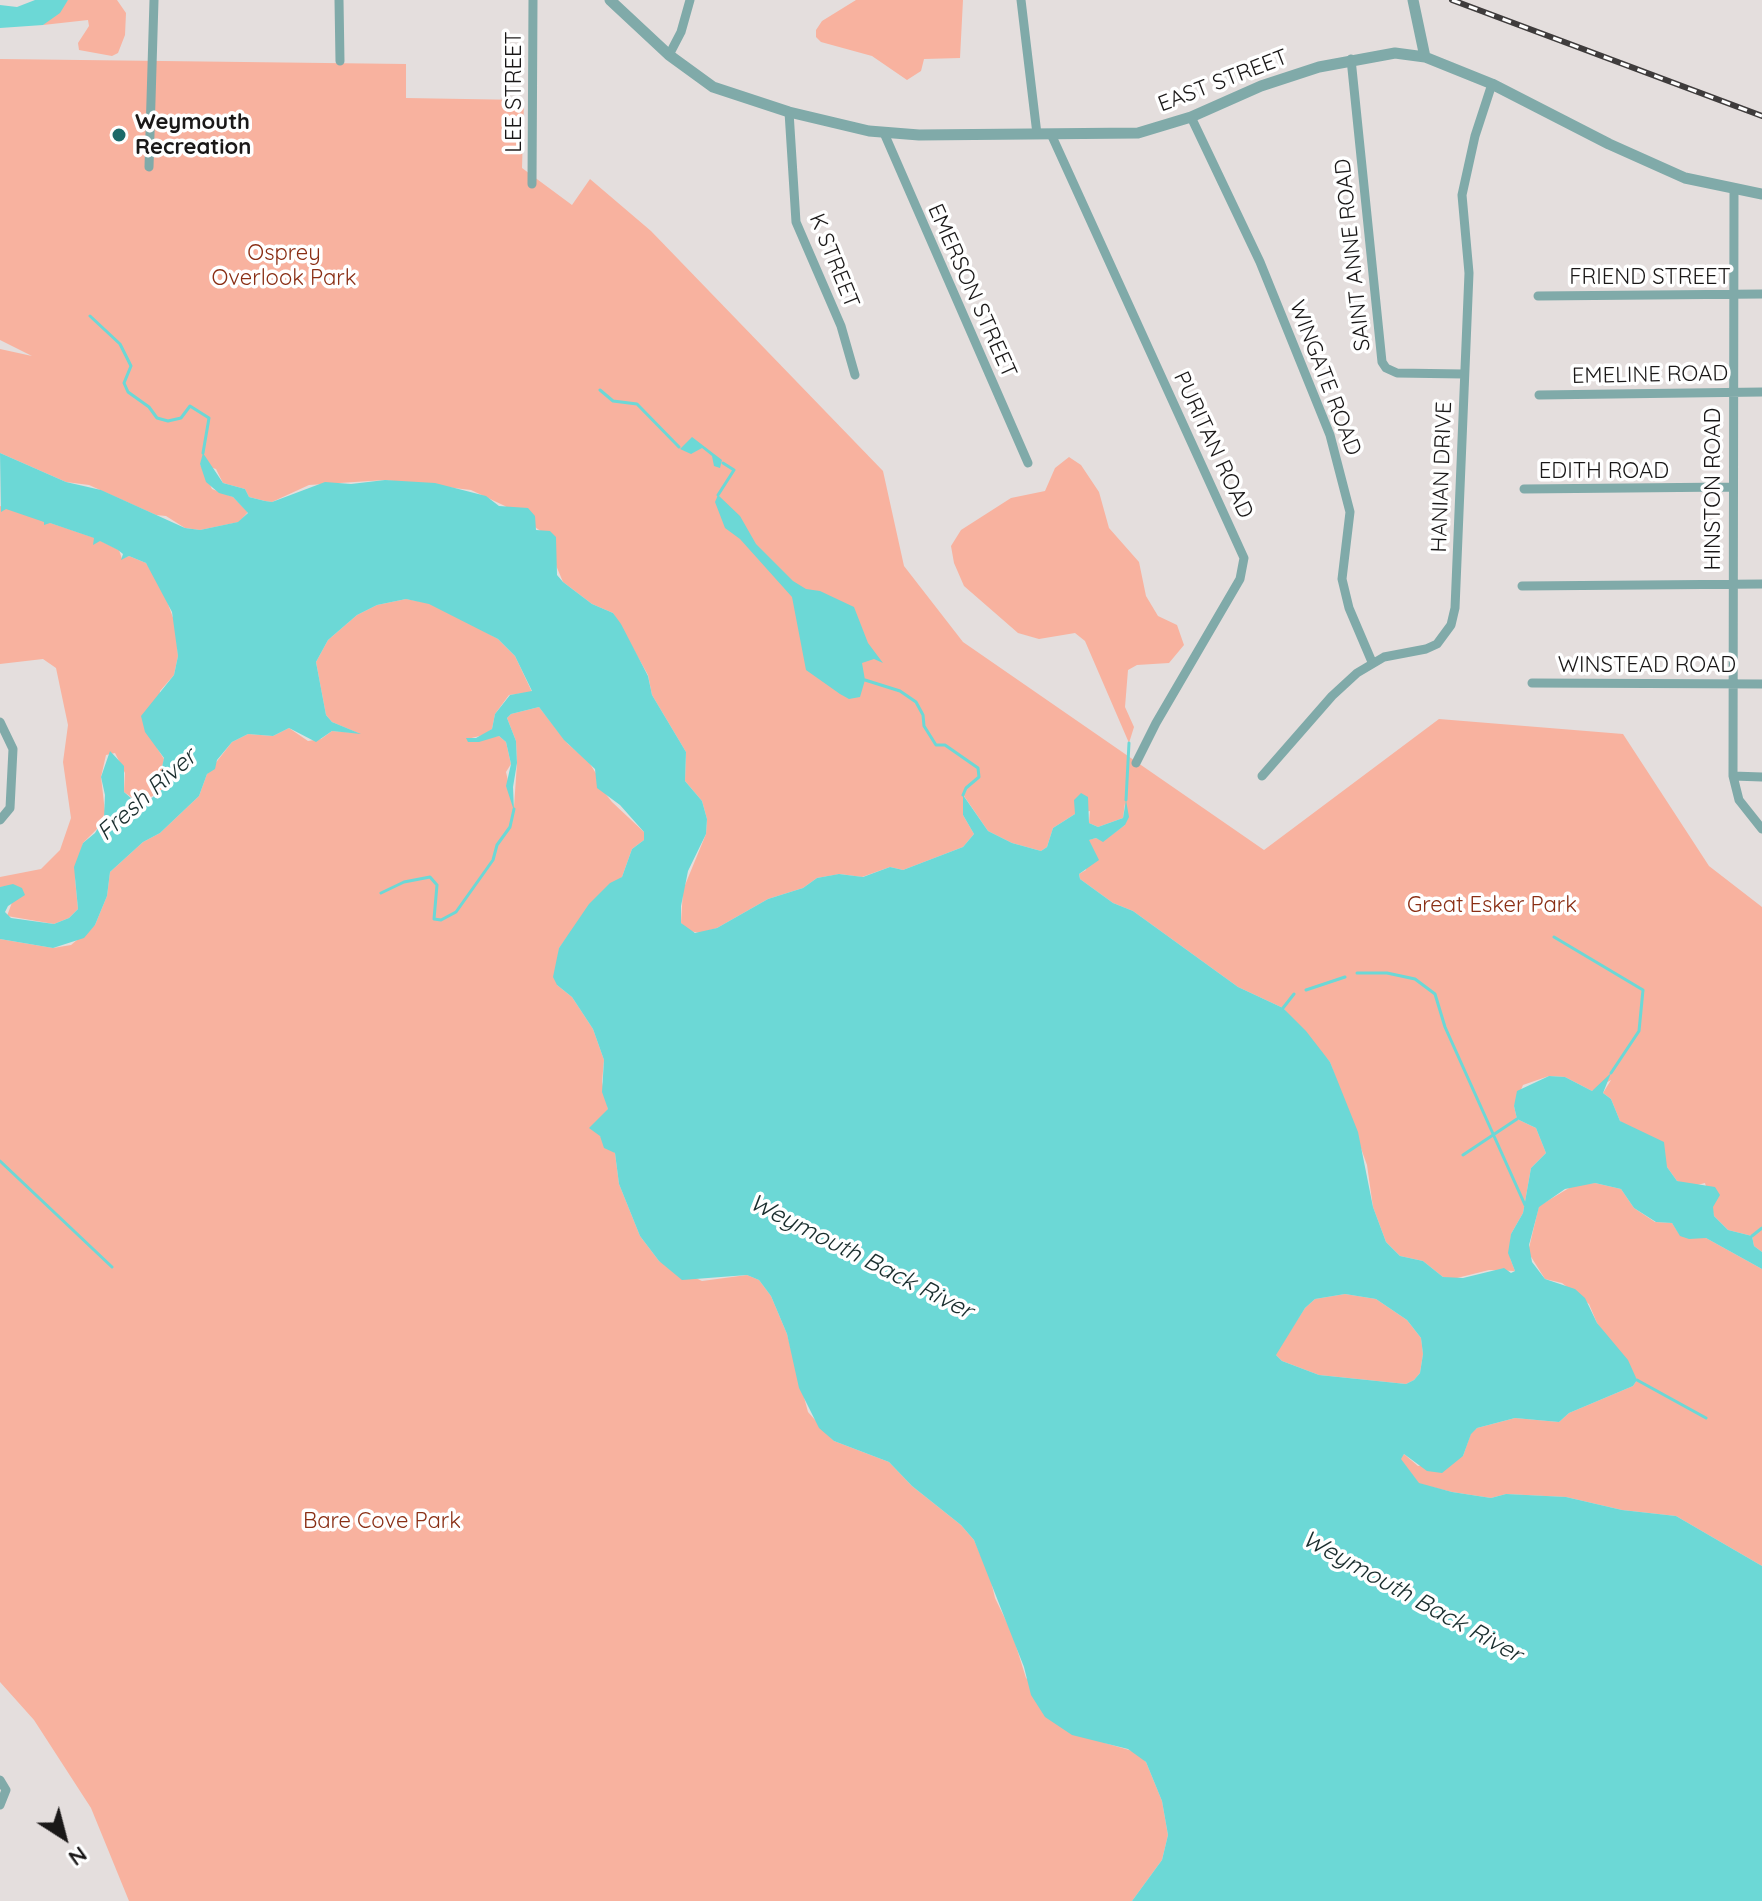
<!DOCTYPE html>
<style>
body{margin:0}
#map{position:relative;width:1762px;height:1901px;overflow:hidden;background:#e4dedd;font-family:Quicksand,sans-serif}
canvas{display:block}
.north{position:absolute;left:24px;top:1797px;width:80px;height:80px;-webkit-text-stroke:6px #fff;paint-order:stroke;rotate:144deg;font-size:22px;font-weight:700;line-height:32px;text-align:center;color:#1a1818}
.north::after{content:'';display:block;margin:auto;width:28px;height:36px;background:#1a1818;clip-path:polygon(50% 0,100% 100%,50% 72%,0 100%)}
</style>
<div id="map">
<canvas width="1762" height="1901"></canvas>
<div class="north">N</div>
</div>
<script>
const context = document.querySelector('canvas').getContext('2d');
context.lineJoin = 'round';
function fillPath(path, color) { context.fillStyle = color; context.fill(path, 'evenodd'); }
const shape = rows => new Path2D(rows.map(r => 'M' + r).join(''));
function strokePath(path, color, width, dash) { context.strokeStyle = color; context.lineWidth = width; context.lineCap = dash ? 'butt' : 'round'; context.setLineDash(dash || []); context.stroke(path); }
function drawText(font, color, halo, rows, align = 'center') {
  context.font = font + ' Quicksand,sans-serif'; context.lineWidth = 7; context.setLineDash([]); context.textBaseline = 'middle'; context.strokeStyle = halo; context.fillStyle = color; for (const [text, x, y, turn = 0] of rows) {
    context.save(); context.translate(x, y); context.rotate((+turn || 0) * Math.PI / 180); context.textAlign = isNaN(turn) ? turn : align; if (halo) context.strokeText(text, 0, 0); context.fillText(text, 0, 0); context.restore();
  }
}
fillPath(shape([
 [68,0,117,0,126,13,125,35,118,53,112,56,79,50,78,43,89,26,88,20,43,25],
 [856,0,963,0,960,58,924,59,921,71,907,80,872,56,821,42,816,37,816,30,822,21],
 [0,59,406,64,406,98,524,100,522,168,572,205,590,179,651,231,883,471,904,566,963,642,1264,850,1439,719,1623,734,1709,866,1762,907,1762,1252,1754,1246,1752,1236,1728,1230,1714,1216,1705,1183,1693,1186,1677,1181,1667,1167,1620,1121,1611,1099,1603,1093,1611,1080,1592,1091,1565,1077,1549,1076,1523,1085,1514,1106,1517,1119,1536,1128,1546,1153,1531,1168,1523,1213,1511,1234,1510,1258,1515,1271,1489,1270,1453,1279,1443,1277,1423,1261,1400,1256,1386,1242,1373,1207,1367,1165,1330,1062,1283,1008,1238,987,1133,911,1113,903,1080,879,1079,874,1086,870,1088,840,1096,838,1103,841,1125,825,1125,803,1123,818,1098,827,1089,823,1090,811,1075,814,1053,828,1047,847,1041,851,1012,843,988,831,964,796,963,815,974,834,963,847,903,870,890,867,862,877,840,874,817,878,803,888,768,899,717,928,700,933,689,931,681,923,683,890,706,834,707,819,702,801,685,781,686,752,652,695,648,675,613,613,592,604,563,582,542,532,505,506,471,490,385,480,309,485,272,502,265,501,249,497,245,489,223,483,216,469,200,464,212,489,233,497,248,512,239,522,200,530,185,528,166,516,156,515,89,485,66,482,0,453,0,349,32,356,0,340],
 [1069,457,1081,465,1099,492,1109,528,1139,562,1146,596,1158,616,1177,625,1184,645,1169,663,1137,665,1128,670,1125,707,1134,727,1129,743,1085,641,1075,633,1039,639,1018,633,964,586,954,563,951,546,961,530,1011,498,1045,491,1055,468],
 [0,506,95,538,119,550,122,559,129,556,146,563,161,585,175,623,178,656,174,675,160,691,157,748,164,759,162,767,167,778,165,787,141,804,124,792,125,773,115,753,106,755,101,777,105,812,99,827,83,843,75,878,78,909,69,918,54,924,7,916,18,886,0,887,0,877,41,869,60,850,71,818,63,762,68,725,56,668,43,659,0,664],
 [406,599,429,603,457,616,498,639,515,656,532,692,509,695,495,714,492,729,484,735,467,739,499,736,506,742,511,764,506,772,514,807,517,763,516,741,507,718,511,714,539,707,568,744,589,762,598,777,597,783,612,802,644,832,644,840,632,849,622,877,589,908,559,948,557,985,572,997,593,1029,604,1060,602,1082,608,1109,600,1136,615,1153,619,1184,640,1236,659,1261,702,1281,747,1275,759,1280,771,1296,787,1334,808,1412,834,1441,889,1462,912,1486,961,1525,974,1540,990,1577,995,1598,1012,1633,1026,1678,1105,1743,1136,1752,1146,1762,1162,1801,1168,1835,1162,1860,1132,1901,129,1901,91,1808,34,1720,0,1682,0,939,53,948,71,945,95,925,107,896,110,872,143,842,160,833,199,796,207,774,232,742,248,734,273,736,289,728,308,741,321,739,332,731,358,733,332,722,326,715,316,662,328,640,357,615,377,605],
 [1595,1183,1621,1189,1634,1208,1655,1222,1672,1223,1680,1235,1706,1238,1762,1269,1762,1566,1676,1516,1622,1510,1566,1497,1506,1494,1491,1498,1452,1492,1419,1484,1400,1459,1404,1454,1418,1466,1463,1456,1471,1433,1477,1428,1515,1418,1559,1422,1569,1413,1633,1386,1637,1380,1597,1323,1589,1304,1562,1283,1545,1279,1528,1252,1539,1206,1574,1185],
 [1345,1294,1376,1299,1407,1320,1421,1338,1423,1354,1420,1373,1414,1380,1406,1384,1319,1375,1282,1361,1275,1354,1305,1308,1315,1299]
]), '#f8b29f');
fillPath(shape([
 [35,0,68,0,60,13,43,25,0,28,0,5,17,7],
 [692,437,722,460,720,468,714,466,712,456,702,448,691,454,680,449],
 [0,453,66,482,101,490,185,528,200,530,238,522,248,513,233,497,219,493,206,482,200,464,203,453,223,483,245,489,249,497,265,501,272,502,325,482,351,484,385,480,435,483,486,496,499,506,528,508,535,516,536,530,550,531,556,537,557,575,563,582,592,604,613,613,621,624,648,676,652,695,686,752,685,781,702,801,707,819,706,834,688,871,681,906,681,923,695,933,717,928,768,899,803,888,817,878,839,874,863,877,890,867,903,870,963,847,974,834,963,815,963,795,988,831,1012,843,1041,851,1047,847,1053,828,1075,814,1074,800,1081,793,1088,797,1089,823,1098,827,1123,818,1126,800,1129,817,1125,825,1103,842,1096,838,1089,840,1099,860,1079,874,1080,879,1113,903,1133,911,1238,987,1283,1008,1306,1031,1330,1062,1358,1132,1373,1207,1386,1242,1400,1256,1423,1261,1443,1277,1463,1278,1504,1268,1511,1273,1515,1271,1508,1253,1511,1234,1523,1213,1531,1168,1546,1153,1536,1128,1517,1119,1514,1106,1517,1091,1549,1076,1565,1077,1592,1091,1611,1073,1603,1093,1611,1099,1620,1121,1664,1142,1667,1167,1677,1181,1715,1187,1720,1195,1713,1207,1714,1216,1728,1230,1752,1236,1754,1246,1762,1252,1762,1269,1706,1238,1689,1239,1680,1236,1672,1223,1656,1222,1634,1208,1621,1189,1595,1183,1565,1189,1539,1207,1529,1245,1532,1262,1545,1279,1575,1289,1585,1298,1597,1323,1628,1360,1637,1380,1633,1386,1569,1413,1559,1422,1515,1418,1477,1428,1471,1434,1463,1456,1442,1473,1427,1471,1404,1454,1401,1459,1419,1483,1452,1492,1491,1498,1506,1494,1566,1497,1622,1510,1676,1516,1762,1566,1762,1901,1132,1901,1162,1860,1168,1835,1162,1801,1146,1762,1128,1749,1072,1735,1045,1717,1031,1695,1024,1667,974,1540,961,1525,912,1486,889,1462,834,1441,819,1428,799,1388,787,1334,771,1296,759,1280,747,1275,682,1280,659,1261,640,1236,619,1184,615,1153,604,1148,600,1136,589,1128,608,1109,602,1092,604,1060,593,1029,572,997,557,985,553,977,559,948,589,904,610,883,622,877,632,849,644,840,644,832,620,805,597,788,595,769,564,740,539,707,511,714,507,718,516,741,517,763,513,787,514,811,506,786,511,764,506,742,499,736,479,742,468,742,466,738,476,738,492,729,495,714,510,695,532,691,515,656,498,639,429,604,406,599,377,605,357,615,328,640,316,662,326,715,332,722,361,734,332,731,316,742,289,728,273,736,248,734,232,742,217,760,215,769,207,774,199,796,160,833,143,842,110,872,107,896,95,925,84,938,53,948,0,939,0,887,13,884,22,888,25,895,8,906,5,912,11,918,54,924,69,918,78,909,74,867,83,843,95,833,104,818,105,795,101,777,110,751,124,766,124,792,131,798,141,804,147,802,165,787,167,778,162,767,164,758,145,732,141,716,174,675,178,656,172,612,146,563,129,556,121,560,123,554,118,550,100,541,93,545,94,538,50,523,44,525,44,522,6,509,1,512],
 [1345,1294,1376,1299,1407,1320,1421,1338,1423,1354,1420,1373,1414,1380,1406,1384,1319,1375,1282,1361,1276,1355,1305,1308,1315,1299],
 [718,495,740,516,756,544,793,581,806,589,820,591,854,607,868,643,883,663,874,659,862,663,865,680,860,697,849,699,840,694,806,670,792,597,740,539,725,528,715,502]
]), '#6cd8d6');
strokePath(shape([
 [90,316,120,344,131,366,124,383,128,392,149,407,157,418,168,421,181,418,190,406,209,418,203,453],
 [600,390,613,401,637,404,679,447],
 [718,495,734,470,723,463],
 [865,680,900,691,916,702,923,715,924,726,936,745,945,745,978,768,979,777,966,788,963,795],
 [1126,800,1129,743],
 [381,893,404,882,430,877,437,885,434,919,441,920,456,912,493,860,497,845,510,827,514,809],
 [1554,937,1643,990,1639,1031,1611,1073],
 [1357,973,1387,973,1415,979,1435,994,1445,1027,1525,1205],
 [1306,990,1345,977],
 [1283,1008,1294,994],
 [1463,1155,1517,1119],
 [0,1161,112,1267],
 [1752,1236,1762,1228],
 [1637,1380,1706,1418]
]), '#6cd8d6', 3);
strokePath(shape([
 [339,0,340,61],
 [1021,0,1037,134],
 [669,55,681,32,690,0],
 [1351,59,1382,362,1386,368,1397,373,1463,374],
 [789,112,796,222,841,326,855,375],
 [1191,117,1260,262,1330,435,1350,512,1342,579,1349,608,1372,662],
 [884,133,1028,463],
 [1051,134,1244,558,1240,579,1156,723,1136,763],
 [149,167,154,0],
 [532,184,533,0],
 [1734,191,1733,776,1739,800,1762,829],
 [1538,296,1762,294],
 [1539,395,1762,392],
 [1524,489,1731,487],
 [1522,586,1762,584],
 [1532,683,1762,684],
 [0,722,13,749,10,808,0,820],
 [1262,776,1332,696,1357,673,1384,657,1426,649,1437,644,1451,625,1455,608,1469,273,1462,195,1475,136,1492,84],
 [1733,776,1762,777],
 [0,1780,6,1790,0,1805]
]), '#80aaa9', 9);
strokePath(shape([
 [610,0,669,55,713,87,789,112,869,131,919,135,1138,133,1191,117,1261,86,1319,67,1395,53,1425,57,1492,84,1609,144,1685,178,1762,194],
 [1413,0,1425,57]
]), '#80aaa9', 11);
const rail = shape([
 [1452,0,1762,116]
]);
strokePath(rail, '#3f3c3c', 6);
strokePath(rail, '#fff', 3, [9]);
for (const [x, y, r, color] of [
 [119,135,8,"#1c6969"]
]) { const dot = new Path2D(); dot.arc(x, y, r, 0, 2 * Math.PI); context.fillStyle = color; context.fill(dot); strokePath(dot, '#fff', 3); }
drawText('22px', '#1a1818', '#fff', [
 ["EAST STREET",1223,81,-21],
 ["LEE STREET",514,92,-90],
 ["SAINT ANNE ROAD",1353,255,-96],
 ["K STREET",834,261,68],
 ["FRIEND STREET",1650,277],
 ["EMERSON STREET",972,291,66],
 ["EMELINE ROAD",1650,375,-1],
 ["WINGATE ROAD",1325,378,69],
 ["PURITAN ROAD",1213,445,65],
 ["EDITH ROAD",1604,471],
 ["HANIAN DRIVE",1442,477,-88],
 ["HINSTON ROAD",1713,489,-90],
 ["WINSTEAD ROAD",1647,665]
]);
drawText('bold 22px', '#1a1818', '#fff', [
 ["Weymouth",135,122],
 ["Recreation",135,147]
], 'left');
drawText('22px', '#8a2f15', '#fff', [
 ["Osprey",284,253],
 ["Overlook Park",284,278],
 ["Great Esker Park",1492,905],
 ["Bare Cove Park",382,1521]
]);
drawText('italic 24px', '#192d2d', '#fff', [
 ["Fresh River",147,795,-42],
 ["Weymouth Back River",861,1257,27],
 ["Weymouth Back River",1412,1597,29]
]);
</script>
